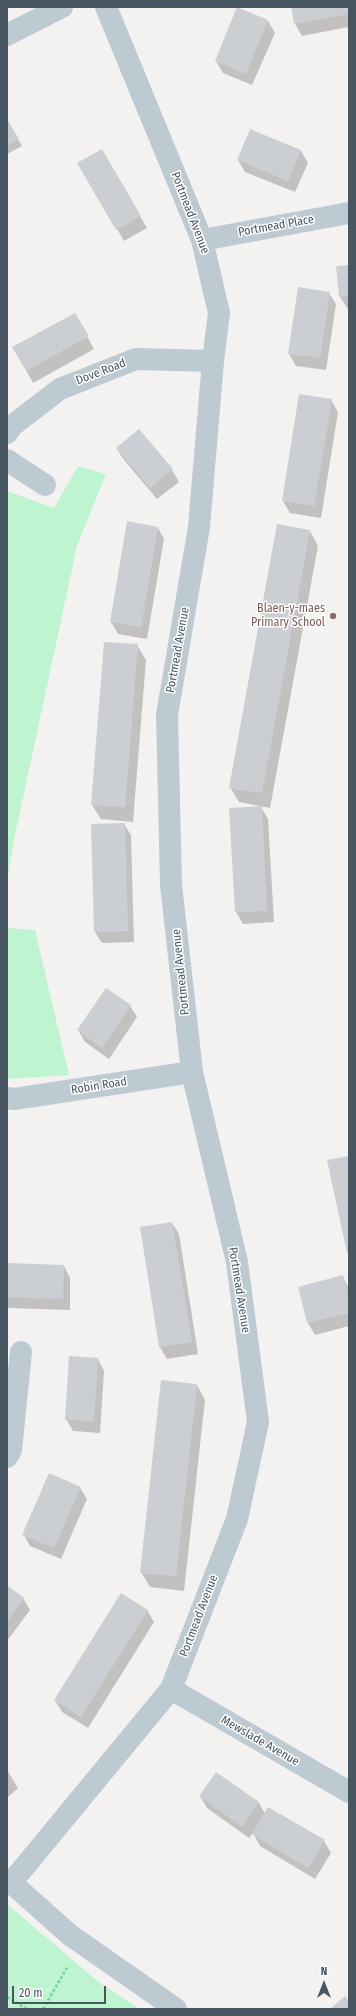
<!DOCTYPE html>
<style>
body{margin:0}
#map{position:relative;width:356px;height:2016px;overflow:hidden;background:#f4f1f1;font-family:"Fira Sans Condensed",sans-serif}
canvas{display:block}
.frame{position:absolute;inset:0;border:8px solid #475661;pointer-events:none}
.north{position:absolute;left:304px;top:1964px;width:40px;height:40px;-webkit-text-stroke:3px #fff;paint-order:stroke;rotate:0deg;font-size:11px;font-weight:700;line-height:16px;text-align:center;color:#475661}
.north::after{content:'';display:block;margin:auto;width:14px;height:18px;background:#475661;clip-path:polygon(50% 0,100% 100%,50% 72%,0 100%)}
.scale{position:absolute;left:12px;top:1986px;width:94px;height:18px;box-sizing:border-box;border:2px solid #475661;border-top:0;padding-left:5px;font-size:12px;line-height:14px;white-space:nowrap;color:#475661;-webkit-text-stroke:3px #fff;paint-order:stroke}
</style>
<div id="map">
<canvas width="356" height="2016"></canvas>
<div class="frame"></div>
<div class="north">N</div>
<div class="scale">20 m</div>
</div>
<script>
const context = document.querySelector('canvas').getContext('2d');
context.lineJoin = 'round';
function fillPath(path, color) { context.fillStyle = color; context.fill(path, 'evenodd'); }
const shape = rows => new Path2D(rows.map(r => 'M' + r).join(''));
function strokePath(path, color, width, dash) { context.strokeStyle = color; context.lineWidth = width; context.lineCap = dash ? 'butt' : 'round'; context.setLineDash(dash || []); context.stroke(path); }
function drawText(font, color, halo, rows, align = 'center') {
  context.font = font + ' "Fira Sans Condensed",sans-serif'; context.lineWidth = 3; context.setLineDash([]); context.textBaseline = 'middle'; context.strokeStyle = halo; context.fillStyle = color; for (const [text, x, y, turn = 0] of rows) {
    context.save(); context.translate(x, y); context.rotate((+turn || 0) * Math.PI / 180); context.textAlign = isNaN(turn) ? turn : align; if (halo) context.strokeText(text, 0, 0); context.fillText(text, 0, 0); context.restore();
  }
}
fillPath(shape([
 [78,466,106,474,77,546,15,835,7,882,7,491,54,508],
 [7,928,35,930,69,1075,7,1079],
 [7,1904,101,1984,140,2009,7,2009]
]), '#bef4d0');
fillPath(shape([
 [292,7,349,7,349,27,302,36,295,24],
 [238,9,268,21,275,33,252,85,223,73,216,61],
 [7,121,22,146,7,154],
 [251,130,301,151,308,163,295,192,245,172,238,160],
 [101,150,147,228,124,241,79,163],
 [349,266,349,311,340,297],
 [329,293,336,304,326,370,296,366,289,354],
 [75,314,94,349,33,383,14,348],
 [331,400,338,412,321,518,290,513,283,501],
 [139,431,172,470,179,482,157,499,124,460,117,449],
 [158,528,164,539,147,639,118,634,111,622],
 [310,531,318,546,270,808,239,802,230,787],
 [137,645,146,660,133,822,101,819,92,805],
 [261,807,268,819,274,922,243,924,236,912],
 [124,824,131,835,134,942,102,943,95,932],
 [130,1006,137,1017,109,1059,85,1042,78,1030],
 [172,1223,179,1234,198,1354,167,1359,160,1347],
 [7,1264,64,1266,70,1278,70,1310,7,1308],
 [342,1276,349,1288,349,1326,315,1335,308,1323],
 [98,1359,104,1371,100,1433,73,1431,66,1419],
 [197,1385,205,1400,184,1591,150,1587,141,1572],
 [80,1488,87,1499,61,1559,30,1546,24,1535],
 [7,1586,23,1598,30,1610,7,1641],
 [147,1610,154,1622,88,1728,62,1712,55,1700],
 [7,1770,18,1788,7,1798],
 [216,1774,259,1803,265,1814,324,1841,331,1853,315,1879,260,1846,253,1833,249,1838,207,1808,200,1796]
]), '#0003');
fillPath(shape([
 [237,7,268,20,246,74,215,61],
 [291,7,349,7,349,14,294,24],
 [7,119,19,139,7,146],
 [250,129,301,150,288,181,237,160],
 [102,149,141,216,116,230,77,163],
 [349,265,349,296,339,297,336,266],
 [298,287,330,292,320,358,288,354],
 [75,313,89,336,26,371,12,347],
 [299,394,332,399,314,506,282,501],
 [139,429,173,469,150,488,116,448],
 [127,521,158,527,141,627,110,622],
 [277,524,310,530,262,793,229,788],
 [104,642,138,644,125,807,91,805],
 [262,806,267,911,235,912,229,808],
 [125,823,128,931,94,932,91,824],
 [106,988,131,1005,102,1048,77,1030],
 [349,1156,349,1253,347,1253,327,1160],
 [172,1222,192,1342,159,1347,140,1227],
 [7,1263,64,1265,63,1299,7,1297],
 [343,1275,349,1299,349,1313,307,1323,298,1287],
 [69,1356,98,1358,94,1421,65,1420],
 [161,1380,197,1384,176,1576,140,1573],
 [49,1473,81,1487,54,1548,22,1535],
 [7,1585,24,1598,7,1621],
 [121,1593,148,1610,81,1717,54,1700],
 [216,1772,259,1802,242,1827,199,1796],
 [268,1807,325,1840,308,1868,252,1834],
 [345,1996,349,2001,349,2009,330,2009]
]), '#cbcfd4');
strokePath(shape([
 [7,1997,27,2009],
 [43,2009,68,1966]
]), '#72d5a0', 2.5, [3, 2]);
strokePath(shape([
 [202,240,349,213],
 [7,433,13,425,60,389,136,359,213,361],
 [7,460,45,485],
 [7,1098,14,1099,192,1072],
 [7,1457,11,1450,21,1352],
 [171,1689,349,1792],
 [7,1879,70,1935,176,2009],
 [11,1883,171,1689,237,1519,258,1422,237,1262,192,1072,171,885,167,715,199,527,213,361,219,313,202,240,106,7]
]), '#becad2', 22);
strokePath(shape([
 [7,35,62,7]
]), '#becad2', 22);
for (const [x, y, r, color] of [
 [333,616,4,"#8d6e63"]
]) { const dot = new Path2D(); dot.arc(x, y, r, 0, 2 * Math.PI); context.fillStyle = color; context.fill(dot); strokePath(dot, '#fff', 1.5); }
drawText('12px', '#475661', '#fff', [
 ["Portmead Avenue",190,213,69],
 ["Portmead Place",276,226,-10],
 ["Dove Road",101,372,-21],
 ["Portmead Avenue",178,650,-80],
 ["Portmead Avenue",181,972,-96],
 ["Robin Road",99,1086,-9],
 ["Portmead Avenue",239,1290,81],
 ["Portmead Avenue",199,1616,-69],
 ["Mewslade Avenue",260,1741,30]
]);
drawText('12px', '#785e54', '#fff', [
 ["Blaen-y-maes",325,609],
 ["Primary School",325,623]
], 'right');
</script>
